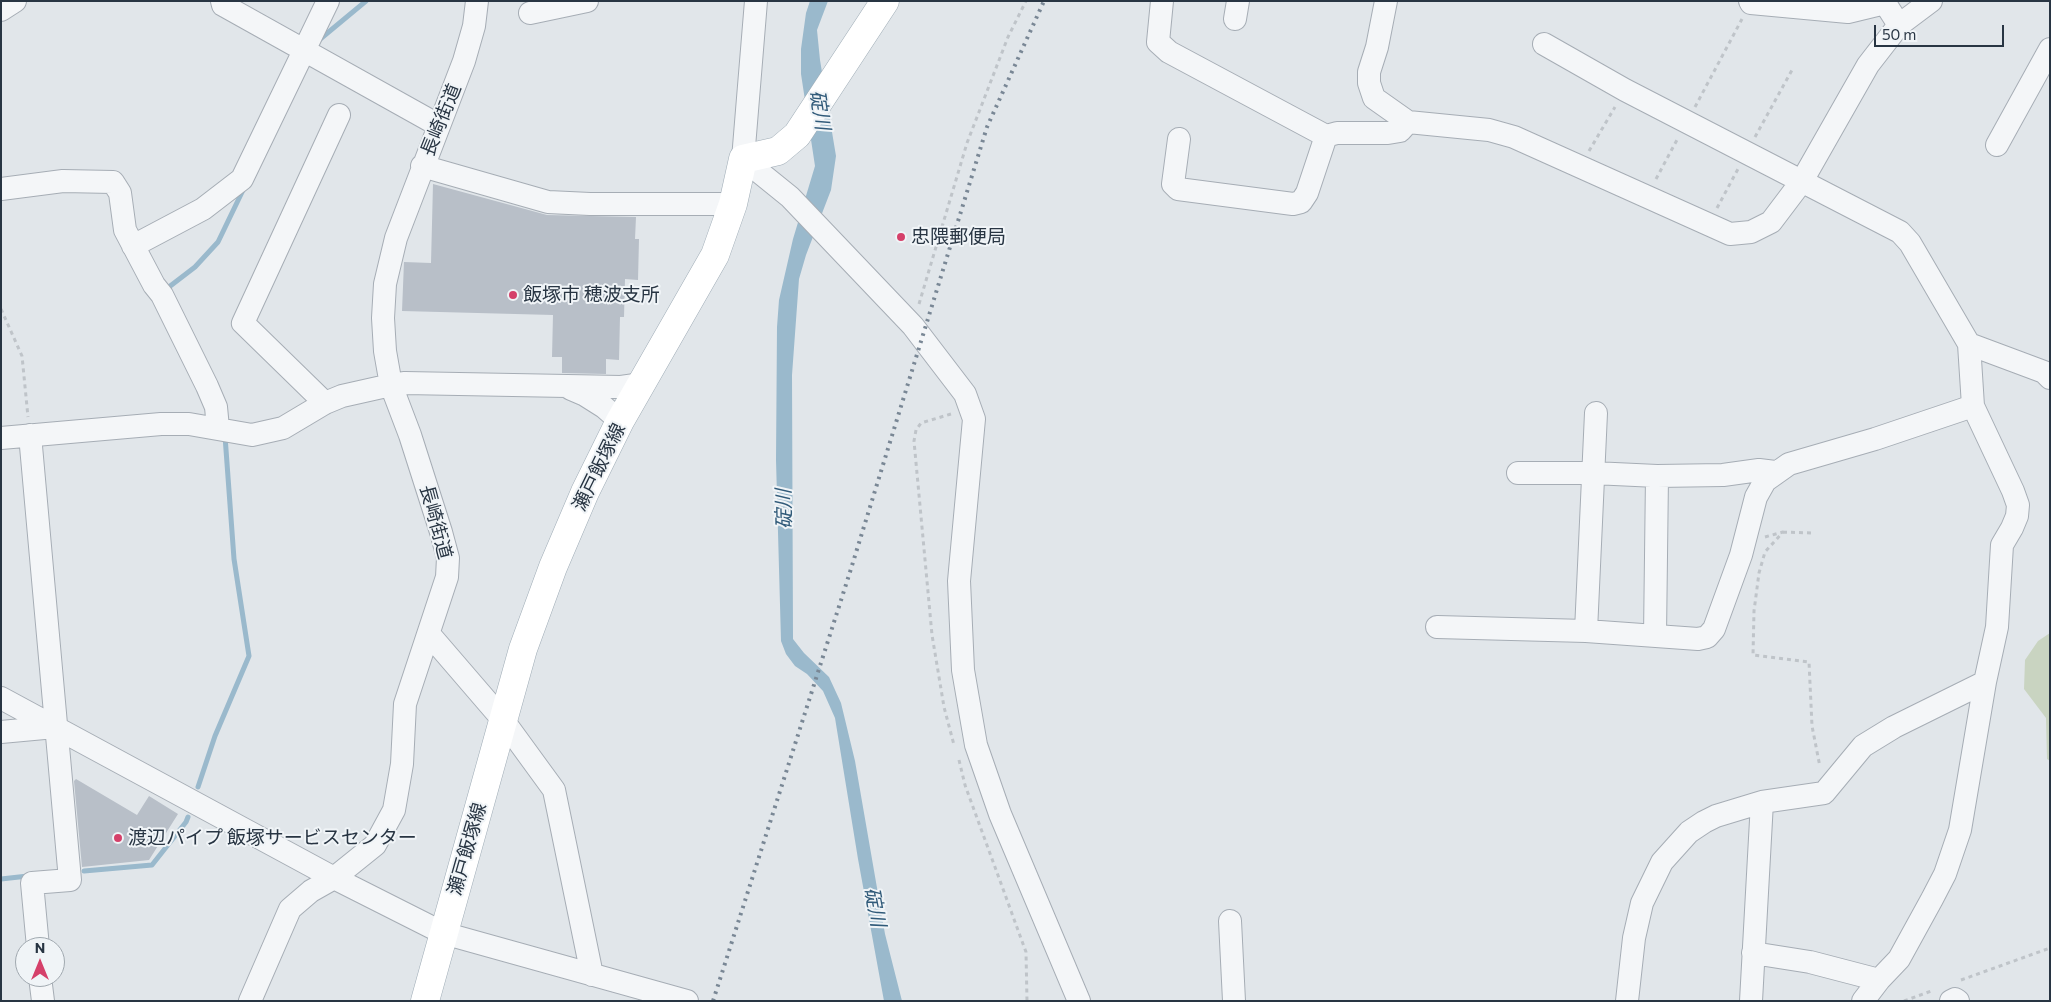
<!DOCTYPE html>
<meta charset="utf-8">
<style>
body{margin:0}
#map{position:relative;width:2051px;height:1002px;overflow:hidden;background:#e1e6ea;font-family:Commissioner,sans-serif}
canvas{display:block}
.frame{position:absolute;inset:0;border:2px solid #283543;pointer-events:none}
.north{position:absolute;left:15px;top:937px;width:50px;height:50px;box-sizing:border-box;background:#f0f4f7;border:1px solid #a0a8af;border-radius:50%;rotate:0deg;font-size:14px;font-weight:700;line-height:20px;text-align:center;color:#283543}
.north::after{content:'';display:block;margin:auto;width:18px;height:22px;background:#d5406a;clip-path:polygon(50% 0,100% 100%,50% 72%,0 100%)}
.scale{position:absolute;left:1874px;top:25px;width:130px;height:22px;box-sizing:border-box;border:2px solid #283543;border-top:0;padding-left:6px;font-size:15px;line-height:18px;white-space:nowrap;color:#283543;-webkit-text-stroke:4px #f0f4f7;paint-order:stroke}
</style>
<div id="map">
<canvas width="2051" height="1002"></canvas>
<div class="frame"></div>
<div class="north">N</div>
<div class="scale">50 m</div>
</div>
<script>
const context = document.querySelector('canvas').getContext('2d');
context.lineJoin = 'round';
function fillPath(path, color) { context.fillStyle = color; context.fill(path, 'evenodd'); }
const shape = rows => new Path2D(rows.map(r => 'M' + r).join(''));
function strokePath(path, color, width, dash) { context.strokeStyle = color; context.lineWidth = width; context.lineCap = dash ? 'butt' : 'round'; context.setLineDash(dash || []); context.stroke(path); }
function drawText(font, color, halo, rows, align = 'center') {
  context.font = font + ' Commissioner,"Noto Sans JP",sans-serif'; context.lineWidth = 4; context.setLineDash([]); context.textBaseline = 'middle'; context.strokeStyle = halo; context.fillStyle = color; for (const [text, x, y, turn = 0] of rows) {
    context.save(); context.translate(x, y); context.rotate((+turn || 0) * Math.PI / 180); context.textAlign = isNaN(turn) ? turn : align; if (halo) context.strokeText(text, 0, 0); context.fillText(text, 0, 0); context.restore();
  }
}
fillPath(shape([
 [2050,633,2050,761,2047,759,2046,718,2024,689,2025,660,2038,641]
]), '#c9d4c1');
fillPath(shape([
 [810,1,828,1,817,30,820,60,836,156,831,190,806,255,799,279,792,375,793,639,804,653,829,677,841,703,855,761,885,934,902,1001,884,1001,858,859,835,718,823,691,807,674,795,666,786,654,781,641,776,460,777,327,779,300,793,239,815,166,801,74,801,49,806,13]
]), '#9ab9cc');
strokePath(shape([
 [319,40,366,1],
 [165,290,195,267,218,242,244,188],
 [198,787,215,736,249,656,234,559,225,436],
 [84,871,152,865,186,822,188,817],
 [1,879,28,876]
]), '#9ab9cc', 5);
fillPath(shape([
 [433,184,547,215,636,217,635,239,639,239,638,280,625,279,624,317,620,317,619,360,606,359,606,374,562,373,562,357,552,357,553,315,402,311,404,262,431,263],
 [76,779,137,815,149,796,178,814,149,860,82,867,74,781]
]), '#b8bfc8');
const minor = shape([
 [222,1,223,5,438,125],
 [756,1,743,159,790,197,913,326,965,394,974,419,959,581,963,670,976,745,1000,814,1079,1001],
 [1162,1,1158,42,1169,52,1326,136],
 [1386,1,1377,47,1369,72,1369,83,1374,98,1408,122,1489,130,1514,137,1730,234,1751,232,1771,222,1802,181,1868,65,1899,25,1931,1],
 [1750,1,1751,3,1848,12,1885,3,1899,25],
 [1,10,15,1],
 [530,13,587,1],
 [1235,19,1238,1],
 [1544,44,1625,90,1900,232,1910,243,1969,344,1973,406,2013,491,2018,505,2017,516,2012,528,2002,545,1997,627,1985,682,1960,830,1945,874,1932,899,1899,959,1879,980,1863,1001],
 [1179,139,1173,184,1178,189,1293,204,1301,202,1307,193,1326,136,1337,133,1388,133,1400,131,1408,122],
 [1997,145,2050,49],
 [422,166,548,202,590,204,733,204],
 [1,189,63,181,113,182,120,193,125,230,154,285,162,295,207,386,216,407,218,428],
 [133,246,203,209,242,179,328,1],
 [1969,344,2044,372,2050,378],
 [571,389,585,395,604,407,620,421],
 [325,403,243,323,339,115],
 [30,435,70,880,32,883,38,947],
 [1,438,161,424,189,424,252,435,283,428,325,403,342,396,391,385,405,383,621,387,635,385,644,379],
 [1518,473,1593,473,1657,476,1655,636],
 [1657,476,1723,475,1759,470,1775,472],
 [1437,627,1586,631,1698,639,1707,637,1714,629,1741,555,1756,497,1765,481,1789,464,1875,439,1973,406],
 [1586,631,1596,413],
 [429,634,503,720,554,790,592,975],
 [1,698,334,878,443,933,687,1001],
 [1,732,55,727],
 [1230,921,1234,1001],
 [1753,953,1810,962,1879,980],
 [40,977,43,1001],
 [250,1001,290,909,311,891,334,878,375,845,394,810,402,764,405,704,447,577,448,558,441,532,410,435,391,385,385,351,383,318,385,284,396,238,464,61,474,26,477,1],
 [1627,1001,1634,938,1642,903,1662,862,1689,832,1704,822,1716,816,1762,802],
 [1751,1001,1762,802,1824,793,1863,746,1894,727,1985,682],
 [1951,1001,1955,999,1958,1001]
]);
const major = shape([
 [425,1001,523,649,553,567,585,492,620,421,715,255,733,204,743,159,778,151,797,135,885,1]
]);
strokePath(minor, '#a6adb5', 24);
strokePath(major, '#9facb6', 29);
strokePath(shape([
 [1695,107,1742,19],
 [1755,137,1792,70],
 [1589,151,1615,107],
 [1656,179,1678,138],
 [1717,208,1738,169],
 [919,304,967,143,1008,37,1026,1],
 [1,309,22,356,28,417],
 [951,414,921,423,916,430,914,441,932,635,944,707,954,745],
 [1783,532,1814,533],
 [1765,537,1783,532,1765,552,1759,573,1754,611,1753,655,1809,662,1812,726,1820,767],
 [959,760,965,785,1026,952,1027,1001],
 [1961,980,2050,948],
 [1904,1001,1934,990]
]), '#bfc4c9', 3, [4, 4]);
strokePath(minor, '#f4f6f8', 22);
strokePath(major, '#fff', 28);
strokePath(shape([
 [713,1001,850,572,987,127,1044,1]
]), '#798795', 4, [2.5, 5]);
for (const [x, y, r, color] of [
 [901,237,5,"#d5406a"],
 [513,295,5,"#d5406a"],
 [118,838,5,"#d5406a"]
]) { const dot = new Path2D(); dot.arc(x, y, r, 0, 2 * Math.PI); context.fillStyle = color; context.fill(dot); strokePath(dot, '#f0f4f7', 2); }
drawText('19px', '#283543', '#f0f4f7', [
 ["長崎街道",441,120,-68],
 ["瀬戸飯塚線",599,467,-64],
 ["長崎街道",436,522,75],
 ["瀬戸飯塚線",467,849,-74]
]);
drawText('19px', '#283543', '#f0f4f7', [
 ["忠隈郵便局",911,237],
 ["飯塚市 穂波支所",523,295],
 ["渡辺パイプ 飯塚サービスセンター",128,838]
], 'left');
drawText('italic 20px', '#305a79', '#f0f4f7', [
 ["碇川",820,110,81],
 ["碇川",784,509,-91],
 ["碇川",875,907,79]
]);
</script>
